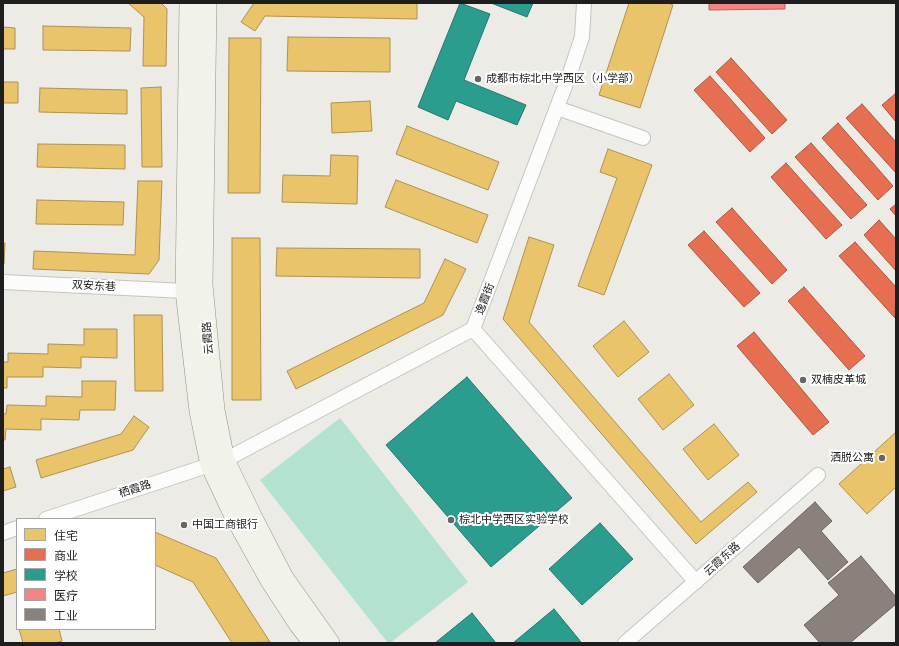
<!DOCTYPE html>
<meta charset="utf-8">
<style>
body{margin:0}
#map{position:relative;width:899px;height:646px;overflow:hidden;background:#ecebe6;font-family:"Public Sans","Noto Sans SC",sans-serif}
canvas{display:block}
.frame{position:absolute;inset:0;border:4px solid #1e1e1e;pointer-events:none}
.legend{position:absolute;left:16px;top:518px;width:140px;height:112px;box-sizing:border-box;background:#fff;border:1px solid #a5a5a5;margin:0;padding:5px 7px;list-style:none;font-size:12px;color:#1e1e1e}
.legend li{display:flex;align-items:center;gap:8px;height:20px}
.legend b{width:20px;border:1px solid #a5a5a5}
</style>
<div id="map">
<canvas width="899" height="646"></canvas>
<div class="frame"></div>
<ul class="legend">
<li><b style="height:11px;background:#e9c46a"></b>住宅</li>
<li><b style="height:11px;background:#e76f51"></b>商业</li>
<li><b style="height:11px;background:#2a9d8f"></b>学校</li>
<li><b style="height:11px;background:#f28482"></b>医疗</li>
<li><b style="height:11px;background:#8a817c"></b>工业</li>
</ul>
</div>
<script>
const context = document.querySelector('canvas').getContext('2d');
context.lineJoin = 'round';
function fillPath(path, color) { context.fillStyle = color; context.fill(path, 'evenodd'); }
const shape = rows => new Path2D(rows.map(r => 'M' + r).join(''));
function strokePath(path, color, width, dash) { context.strokeStyle = color; context.lineWidth = width; context.lineCap = dash ? 'butt' : 'round'; context.setLineDash(dash || []); context.stroke(path); }
function drawText(font, color, halo, rows, align = 'center') {
  context.font = font + ' "Public Sans","Noto Sans SC",sans-serif'; context.lineWidth = 4; context.setLineDash([]); context.textBaseline = 'middle'; context.strokeStyle = halo; context.fillStyle = color; for (const [text, x, y, turn = 0] of rows) {
    context.save(); context.translate(x, y); context.rotate((+turn || 0) * Math.PI / 180); context.textAlign = isNaN(turn) ? turn : align; if (halo) context.strokeText(text, 0, 0); context.fillText(text, 0, 0); context.restore();
  }
}
fillPath(shape([
 [340,418,468,582,390,643,388,643,260,480]
]), '#b4e2d1');
const homes = shape([
 [128,3,161,3,167,9,166,66,143,66,144,17,128,3],
 [254,3,417,3,417,19,265,16,255,31,241,22,254,3],
 [629,3,669,3,673,5,640,108,599,95,629,3],
 [43,26,131,28,130,51,43,50,43,26],
 [3,27,15,28,15,49,3,49,3,27],
 [288,37,390,38,390,72,287,71,288,37],
 [229,38,261,38,260,193,228,193,229,38],
 [3,82,18,82,18,103,3,103,3,82],
 [161,87,162,167,142,167,141,88,161,87],
 [40,88,127,90,127,114,39,112,40,88],
 [370,101,372,131,332,133,331,103,370,101],
 [407,126,499,162,488,190,396,154,407,126],
 [38,144,125,145,125,169,37,167,38,144],
 [608,149,652,165,604,295,578,286,617,178,600,172,608,149],
 [331,155,358,156,357,204,282,202,283,175,330,176,331,155],
 [396,180,488,215,477,243,385,207,396,180],
 [138,181,162,181,159,260,149,274,33,269,34,251,135,255,138,181],
 [37,200,124,202,123,225,36,224,37,200],
 [529,237,554,245,529,322,701,522,748,482,757,492,696,544,503,319,529,237],
 [232,238,260,238,261,400,232,400,232,238],
 [3,243,5,243,4,264,3,264,3,243],
 [277,248,420,249,420,278,276,276,277,248],
 [445,259,466,269,443,315,296,389,287,371,424,303,445,259],
 [134,315,162,315,163,391,135,391,134,315],
 [624,321,649,352,618,377,593,346,624,321],
 [84,329,117,329,117,358,81,357,81,368,43,367,43,377,7,377,7,388,3,388,3,362,8,362,8,353,48,354,48,344,84,345,84,329],
 [669,374,694,405,663,430,638,399,669,374],
 [82,381,116,381,115,410,80,410,79,420,41,419,41,430,6,429,5,440,3,440,3,414,6,414,7,405,46,406,46,396,82,397,82,381],
 [134,416,149,427,133,450,41,478,36,460,121,434,134,416],
 [714,424,739,455,708,480,683,449,714,424],
 [896,432,896,487,867,514,839,484,896,432],
 [10,467,16,487,3,491,3,469,10,467],
 [155,532,216,558,270,642,232,643,193,582,155,565,155,532],
 [17,569,17,592,3,596,3,573,17,569],
 [19,629,59,629,62,641,54,643,23,643,19,629]
]);
fillPath(homes, '#e9c46a');
strokePath(homes, '#ac9253', 1);
const shops = shape([
 [731,58,787,120,772,134,716,72,731,58],
 [710,76,765,138,750,152,694,90,710,76],
 [895,94,896,95,896,122,882,105,895,94],
 [862,104,896,142,896,173,846,118,862,104],
 [838,123,893,186,878,200,822,138,838,123],
 [811,143,867,205,851,219,795,157,811,143],
 [786,163,842,225,826,239,771,177,786,163],
 [896,204,896,216,890,209,896,204],
 [732,208,787,270,772,284,716,222,732,208],
 [879,220,896,239,896,271,864,235,879,220],
 [704,231,760,293,744,307,688,245,704,231],
 [855,242,896,287,895,318,839,256,855,242],
 [804,287,865,356,849,370,788,301,804,287],
 [754,332,829,422,813,435,737,346,754,332]
]);
fillPath(shops, '#e76f51');
strokePath(shops, '#ab5742', 1);
const schools = shape([
 [460,3,490,14,464,80,526,105,517,125,456,101,448,120,418,107,460,3],
 [491,3,533,3,527,17,491,3],
 [467,377,572,498,491,567,386,445,467,377],
 [600,523,633,559,582,605,549,569,600,523],
 [554,609,581,642,579,643,513,643,554,609],
 [472,613,496,643,435,643,472,613]
]);
fillPath(schools, '#2a9d8f');
strokePath(schools, '#26776d', 1);
const health = shape([
 [709,3,785,3,785,9,709,10,709,3]
]);
fillPath(health, '#f28482');
strokePath(health, '#b26564', 1);
const industry = shape([
 [815,502,832,521,821,531,848,562,828,580,799,547,758,583,743,567,815,502],
 [861,556,896,597,896,604,850,643,820,643,804,625,839,595,828,583,861,556]
]);
fillPath(industry, '#8a817c');
strokePath(industry, '#6a6360', 1);
const street = shape([
 [557,108,643,138],
 [3,282,185,291],
 [473,329,696,582],
 [46,519,225,460,473,329,570,73,582,37,584,3],
 [3,533,17,528],
 [625,643,818,475]
]);
const secondary = shape([
 [189,3,185,291,199,411,210,465,234,516,269,579,299,625,313,643],
 [207,3,203,285,215,410,225,460,252,516,284,578,330,643]
]);
strokePath(street, '#c5c4c2', 16);
strokePath(secondary, '#92957f', 20);
strokePath(street, '#fcfcfb', 14);
strokePath(secondary, '#f1f2ea', 19);
for (const [x, y, r, color] of [
 [478,79,4,"#666664"],
 [803,380,4,"#666664"],
 [882,458,4,"#666664"],
 [451,520,4,"#666664"],
 [184,525,4,"#666664"]
]) { const dot = new Path2D(); dot.arc(x, y, r, 0, 2 * Math.PI); context.fillStyle = color; context.fill(dot); strokePath(dot, '#fff', 1.5); }
drawText('11px', '#1e1e1e', '#fff', [
 ["成都市棕北中学西区（小学部）",486,79],
 ["双楠皮革城",811,380],
 ["洒脱公寓",874,458,"right"],
 ["棕北中学西区实验学校",459,520],
 ["中国工商银行",192,525]
], 'left');
drawText('11px', '#1e1e1e', '#fff', [
 ["双安东巷",94,286,3],
 ["逸霞街",485,299,-69],
 ["云霞路",208,338,-95],
 ["栖霞路",135,489,-18],
 ["云霞东路",722,559,-42]
]);
</script>
